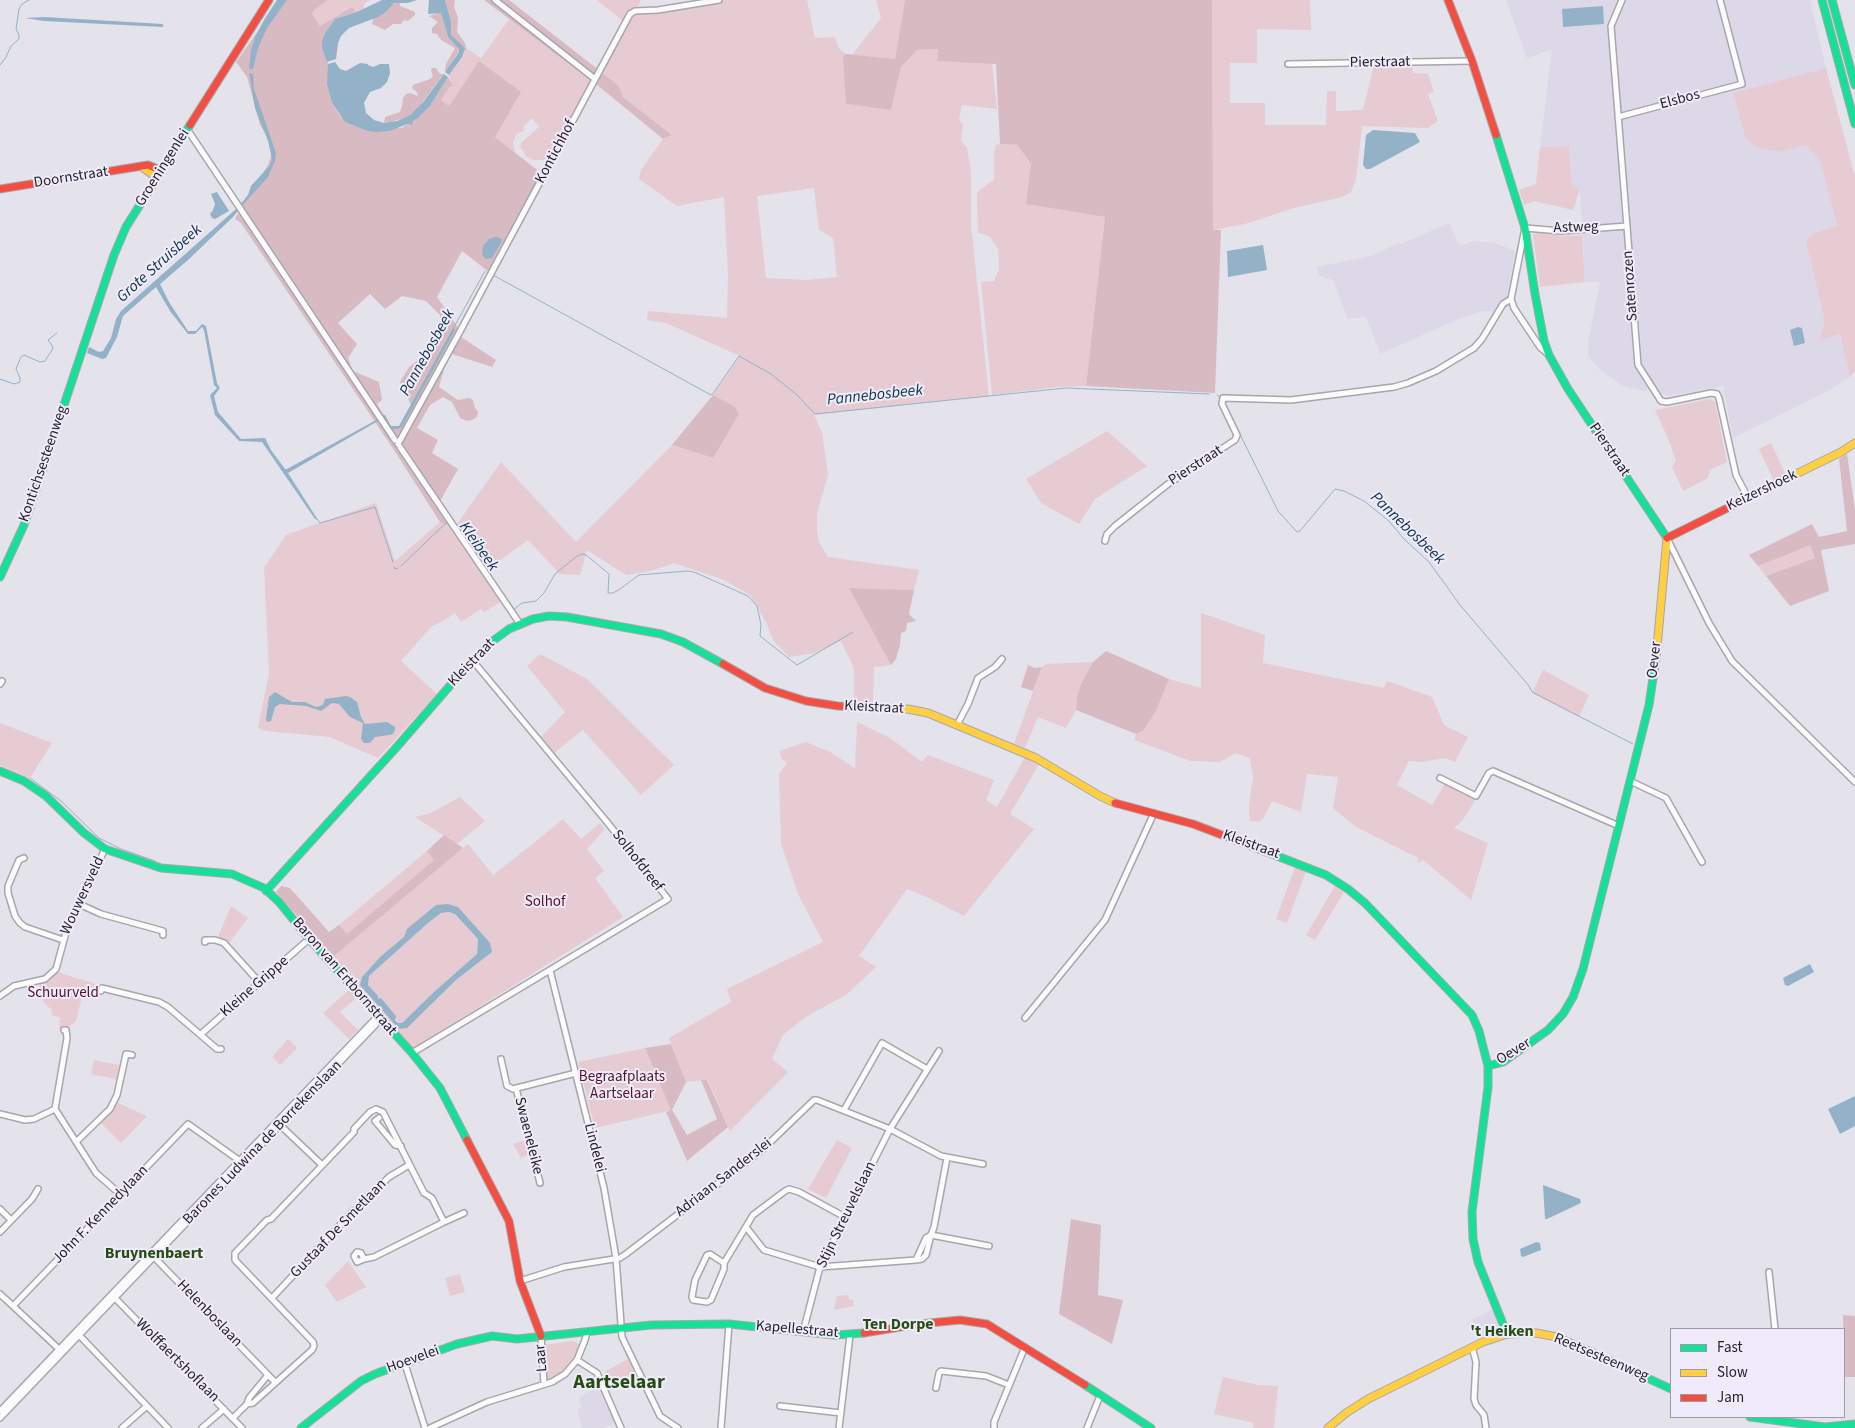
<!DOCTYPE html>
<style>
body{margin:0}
#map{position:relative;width:1855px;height:1428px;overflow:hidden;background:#e4e2ea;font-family:"Source Sans 3",sans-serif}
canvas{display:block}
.legend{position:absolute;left:1670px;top:1328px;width:175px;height:90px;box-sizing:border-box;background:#f0ebfb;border:1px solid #9d99a5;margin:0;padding:6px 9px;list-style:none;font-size:15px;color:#211f25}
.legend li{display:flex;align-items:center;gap:10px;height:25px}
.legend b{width:25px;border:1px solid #9d99a5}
</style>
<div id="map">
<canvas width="1855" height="1428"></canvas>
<ul class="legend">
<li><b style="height:6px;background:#16e098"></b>Fast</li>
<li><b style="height:6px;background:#ffcf43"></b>Slow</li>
<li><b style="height:6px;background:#f24e42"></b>Jam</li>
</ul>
</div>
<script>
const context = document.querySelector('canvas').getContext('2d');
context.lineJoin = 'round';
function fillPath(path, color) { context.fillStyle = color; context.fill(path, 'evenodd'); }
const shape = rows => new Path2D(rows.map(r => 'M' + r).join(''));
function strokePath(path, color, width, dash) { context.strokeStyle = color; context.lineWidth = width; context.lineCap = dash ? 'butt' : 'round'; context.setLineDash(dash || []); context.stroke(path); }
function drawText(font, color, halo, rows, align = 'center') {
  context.font = font + ' "Source Sans 3",sans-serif'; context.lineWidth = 4; context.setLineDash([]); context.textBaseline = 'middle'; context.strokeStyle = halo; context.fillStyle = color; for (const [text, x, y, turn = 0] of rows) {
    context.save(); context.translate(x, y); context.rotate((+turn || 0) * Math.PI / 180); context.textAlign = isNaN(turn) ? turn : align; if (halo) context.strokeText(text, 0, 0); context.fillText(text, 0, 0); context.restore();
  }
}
fillPath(shape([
 [1506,0,1810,0,1826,68,1733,93,1745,137,1752,144,1760,149,1780,152,1806,145,1820,160,1837,226,1813,233,1806,241,1824,318,1824,324,1819,339,1840,334,1850,377,1828,391,1733,438,1723,386,1668,396,1660,393,1642,366,1639,322,1632,323,1635,362,1637,371,1648,389,1645,391,1623,386,1599,369,1588,355,1588,343,1600,282,1585,282,1580,189,1572,186,1569,146,1540,147,1552,49,1527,58],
 [1449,223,1460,246,1474,241,1495,243,1515,251,1506,300,1500,303,1495,312,1482,311,1456,320,1380,354,1366,317,1348,319,1333,280,1319,276,1317,267,1370,256,1399,243,1401,244],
 [1493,1309,1499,1329,1482,1337,1472,1320],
 [600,1386,616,1422,604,1428,582,1428,577,1409,582,1408,579,1397]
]), '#ddd8e8');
fillPath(shape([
 [328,0,370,0,364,4,364,9,355,12,354,9,350,8,320,26,312,14,314,10],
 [597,0,641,0,636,11,719,0,807,0,815,38,835,37,838,47,845,54,843,58,847,104,891,110,901,67,917,50,938,49,937,61,992,62,997,109,962,105,959,120,963,124,961,140,967,148,971,172,971,224,989,396,814,415,822,432,828,475,817,513,817,530,819,542,828,557,919,570,914,590,849,588,891,665,874,667,873,703,854,702,854,668,841,641,815,653,789,657,773,640,766,622,750,595,724,580,674,563,650,571,626,575,587,550,580,575,560,574,528,540,485,571,503,598,499,603,484,612,481,609,461,622,455,613,443,621,432,626,401,661,437,694,378,758,330,737,266,731,258,728,269,674,264,568,286,535,376,503,395,561,440,522,455,527,501,462,576,542,672,445,713,458,734,406,713,395,740,356,666,323,647,320,648,311,727,318,728,274,724,197,677,206,639,179,641,170,663,139,672,135,623,97,618,85,597,68,623,21],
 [814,188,819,230,833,238,837,277,806,280,766,278,757,196],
 [876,0,905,0,895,59,852,55,881,18],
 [1212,0,1310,0,1311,30,1257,29,1257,63,1230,63,1230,103,1265,103,1265,125,1326,125,1327,91,1336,91,1336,111,1363,110,1374,65,1412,65,1413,73,1428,74,1434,92,1428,94,1438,121,1427,128,1362,126,1356,179,1351,192,1342,197,1294,208,1245,224,1213,230],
 [510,18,591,80,549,158,543,160,534,160,527,157,520,147,522,142,539,127,532,118,523,127,524,130,516,135,513,143,515,153,495,137,479,62,449,106,441,100,451,83,449,75,462,57,466,48,481,58],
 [1826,68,1855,177,1855,371,1850,377,1840,334,1819,340,1824,324,1824,318,1806,241,1813,233,1837,226,1820,160,1806,145,1780,152,1760,149,1752,144,1745,137,1733,93],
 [1000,144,1017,145,1031,165,1027,204,1105,217,1086,386,1057,387,992,395,981,282,994,281,999,269,998,248,989,236,978,233,977,192,994,180,994,153,996,145],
 [1569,146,1572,186,1580,189,1573,210,1534,201,1524,205,1519,190,1536,184,1540,147],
 [1537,232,1562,236,1582,235,1585,282,1540,287,1533,235],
 [1710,399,1715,402,1727,462,1710,470,1708,478,1683,491,1672,467,1676,461,1668,438,1655,410],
 [1107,431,1147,466,1095,499,1079,524,1041,503,1026,479],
 [1771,443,1786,475,1774,481,1759,449],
 [1810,544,1815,558,1766,576,1758,566],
 [1201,613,1265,635,1263,663,1384,688,1387,681,1432,697,1444,725,1468,737,1455,762,1446,758,1421,762,1409,761,1397,785,1432,805,1446,782,1476,796,1473,804,1462,821,1454,828,1488,843,1471,900,1423,860,1417,864,1418,858,1356,827,1333,808,1338,777,1307,774,1301,812,1272,801,1264,817,1259,822,1250,821,1249,806,1253,777,1250,758,1235,753,1220,762,1191,761,1134,740,1136,734,1143,731,1156,711,1169,679,1201,688],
 [540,654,587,679,674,765,641,795,583,730,554,753,541,737,565,712,527,666],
 [1093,662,1081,684,1077,697,1076,710,1066,728,1038,717,1025,748,1014,744,1042,667,1046,664],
 [1543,670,1589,695,1579,717,1532,693],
 [857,722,890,738,922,762,928,755,994,780,986,800,997,807,1025,757,1039,764,1010,814,1034,829,964,916,929,898,907,889,859,956,876,967,847,994,804,1018,783,1035,772,1059,788,1072,730,1131,708,1080,686,1082,669,1038,731,1002,727,989,823,942,799,896,781,844,779,774,787,763,781,758,780,751,806,742,830,752,855,768],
 [0,723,52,743,30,778,0,765],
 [460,797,485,821,457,844,415,817,431,813],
 [563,819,581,839,600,823,605,829,587,849,604,871,595,878,623,917,412,1049,333,957,468,844,493,875,529,847],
 [448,904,492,952,456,980,399,1029,362,977,381,956],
 [427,851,435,860,347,934,339,925],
 [1295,867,1306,871,1287,923,1276,919],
 [1335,886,1344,892,1315,940,1306,935],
 [231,906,248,918,229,943,218,937],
 [449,912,455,914,478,939,477,954,435,991,402,1023,399,1023,378,999,368,985,369,976,428,923,441,913],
 [57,972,99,985,96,995,83,992,76,1021,70,1026,59,1029,60,1017,53,1016,51,1009,45,1004,39,994,40,984,50,980],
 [349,990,356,998,340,1012,358,1030,349,1039,323,1013],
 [288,1039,297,1048,280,1065,272,1057],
 [645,1048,672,1110,595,1128,578,1062],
 [94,1060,119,1065,116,1079,91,1074],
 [118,1103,147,1116,121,1143,101,1123],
 [527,1140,530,1154,521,1158,513,1144],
 [837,1140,852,1148,826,1198,808,1189],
 [348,1261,366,1287,337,1302,325,1285],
 [460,1274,465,1292,450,1296,445,1278],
 [848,1295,849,1300,853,1299,854,1306,834,1310,837,1296],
 [573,1341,581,1345,571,1363,563,1372,549,1381,547,1380,543,1345],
 [628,1359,637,1378,609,1391,604,1378,606,1371],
 [1223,1377,1258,1385,1278,1386,1274,1428,1253,1428,1254,1423,1214,1414]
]), '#e6cbd3');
fillPath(shape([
 [280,0,328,0,314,10,312,14,320,26,352,7,354,9,355,12,335,19,325,33,322,48,328,64,328,86,332,103,340,116,347,123,402,128,407,124,410,125,413,121,418,118,430,106,448,77,453,86,449,87,441,100,449,106,479,61,521,92,495,137,541,173,489,272,462,251,437,297,459,329,461,337,496,360,492,367,452,354,446,363,439,387,458,400,469,398,473,400,475,408,478,412,477,417,472,420,467,421,460,418,452,402,443,397,430,405,417,428,438,440,432,453,458,469,439,503,455,528,440,522,392,447,241,223,235,219,252,188,259,180,268,165,274,147,260,125,247,77,236,62],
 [370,294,385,309,402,296,426,301,440,315,440,342,409,367,400,382,411,405,399,426,397,427,391,426,377,404,382,400,379,382,353,371,348,358,357,344,338,323],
 [445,0,455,0,454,7,458,18,457,32,465,43,466,48,465,51,451,35,451,21],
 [484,0,509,0,618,85,623,97,672,135,663,139,596,84],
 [905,0,1212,0,1213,230,1221,230,1215,393,1086,386,1105,217,1026,204,1031,164,1017,145,1000,144,996,64,937,61,938,49,917,50,901,67,891,110,846,104,843,58,845,54,895,59],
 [400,2,400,6,415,12,415,15,408,21,404,20,401,24,393,24,385,30,372,24,373,19,386,12,392,4],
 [441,12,448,37,458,47,459,51,445,72,446,64,455,48,441,40,437,34,432,33,432,28,438,22,429,16],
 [432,68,436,68,440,74,444,74,417,109,407,117,391,122,384,123,385,117,400,112,402,106,403,98,406,94,410,93,418,96,417,92,412,88,413,85,430,79,433,76,431,70],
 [713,395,734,406,739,414,713,458,672,445],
 [1847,454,1855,510,1855,544,1821,550,1829,591,1790,606,1766,576,1815,558,1810,545,1758,566,1749,555,1812,524,1819,537,1847,531,1839,459],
 [849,588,914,590,909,614,916,621,907,623,906,631,901,633,900,645,896,659,891,665],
 [1106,651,1169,679,1156,711,1143,731,1136,734,1076,710,1077,697,1081,684,1093,662],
 [1028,665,1035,668,1042,667,1033,691,1021,687],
 [444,835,463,848,333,957,276,892,281,886,290,888,329,932,339,925,347,934,434,860,427,851],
 [671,1044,686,1082,672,1110,687,1135,717,1119,701,1080,707,1080,728,1127,687,1161,666,1112,671,1110,645,1048],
 [1071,1219,1101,1225,1098,1295,1123,1300,1112,1344,1059,1314],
 [1843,1315,1855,1316,1855,1377,1844,1377]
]), '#d8bac3');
fillPath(shape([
 [277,0,287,0,267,28,258,48,253,69,249,69,251,50,255,37,264,20],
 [382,0,417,0,408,3,394,3,386,12,378,17,349,28,341,36,338,43,336,59,327,62,322,48,322,42,325,33,335,19,359,11],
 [429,0,445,0,451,21,451,35,463,46,465,49,462,57,449,75,445,72,459,52,459,49,448,37,441,13,428,14],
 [1603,6,1604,24,1563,27,1562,9],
 [44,17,163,24,163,27,44,21,25,18],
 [335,62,340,69,346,71,360,63,368,64,368,65,373,67,380,64,389,64,390,73,387,82,381,88,370,92,364,103,366,113,374,120,384,123,397,121,410,115,424,101,444,74,448,77,430,106,418,118,413,121,412,125,407,124,390,131,374,132,365,130,345,122,332,103,327,84,328,64],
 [249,73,253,74,254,89,276,153,275,161,268,177,241,207,240,205,248,195,251,186,270,165,272,159,268,141,255,108],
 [1373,130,1415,133,1420,142,1370,169,1366,169,1363,165,1366,135],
 [217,192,229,211,215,219,212,218,210,214,213,210,215,204,211,194],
 [236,209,238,211,233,217,188,260,160,284,169,302,188,331,196,331,202,324,206,326,217,383,220,388,214,396,218,412,241,439,265,438,271,450,285,469,287,469,378,419,378,421,288,473,318,520,315,519,262,442,239,441,215,415,210,395,217,388,214,385,204,330,202,327,195,334,188,334,170,311,156,287,123,316,117,337,106,358,102,359,87,353,89,347,99,352,103,351,111,338,116,319,121,311],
 [496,237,502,239,501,243,492,258,486,259,482,255,483,246,489,239],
 [1263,245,1267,270,1228,277,1227,251],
 [1798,327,1802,328,1805,343,1794,346,1790,330],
 [453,328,455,329,455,330,402,427,398,429,392,429,382,415,385,415,391,426,399,426],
 [275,692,292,702,305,702,316,707,323,705,325,699,346,696,350,697,357,702,361,717,365,724,387,722,395,727,395,730,393,734,389,735,375,737,370,743,364,743,361,739,363,723,350,717,339,704,332,703,321,711,306,706,280,704,275,707,271,721,267,722,266,719,269,697],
 [448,904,458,907,490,943,492,952,456,980,407,1028,399,1029,360,985,362,977,381,956,404,937,407,929,436,905],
 [449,912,455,914,478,939,477,954,435,991,402,1023,398,1023,395,1020,396,1016,381,998,378,999,378,996,368,985,369,976,428,923,441,913],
 [1810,964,1814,972,1788,986,1785,985,1783,978],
 [1855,1096,1855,1126,1840,1134,1828,1109],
 [1543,1185,1580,1199,1581,1203,1547,1219,1545,1219],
 [1536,1242,1540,1243,1541,1250,1523,1257,1521,1256,1520,1249]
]), '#93b2c8');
strokePath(shape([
 [0,65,6,57,11,46,19,39,19,35,16,29,19,9,22,4,29,0],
 [493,275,709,394,712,395,739,356,771,374,796,394,815,414,1066,388,1209,394],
 [453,329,485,271],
 [0,379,14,384,20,382,20,378,16,369,21,357,24,355,40,362,45,361,52,350,53,347,48,340,57,333],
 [1217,395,1220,397],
 [1225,404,1278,511,1297,532,1300,531,1335,489,1344,491,1364,501,1389,521,1403,538,1429,562,1460,605,1529,686,1532,692,1633,744],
 [317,519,320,523,375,507,393,562],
 [401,566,447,522,509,612],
 [394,567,395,569,398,568],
 [513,610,522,603,536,601,544,593,555,574,577,556,582,554,586,555,609,574,608,593,613,593,620,589,639,575,687,571,694,572,748,596,757,606,761,625,760,636,797,665,853,632],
 [1661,643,1663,620],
 [1642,747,1653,703,1660,650],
 [30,778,61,801,99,838,121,849,155,861]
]), '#93b2c8', 1);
const street = shape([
 [495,0,595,79],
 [1622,0,1611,26,1638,365,1661,401,1667,402,1711,393,1717,394,1719,398,1736,475,1748,498],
 [1288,64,1472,61],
 [1618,117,1742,84,1720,0],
 [189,132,395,440],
 [1548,354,1540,347,1514,308,1511,299,1525,228,1561,231,1627,226],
 [398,444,457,337,630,14,635,11,658,10,719,0],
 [400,447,520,624],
 [1667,538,1709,623,1732,661,1855,782],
 [1105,541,1107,534,1115,526,1168,484,1235,440,1237,435,1222,404,1223,398,1291,400,1394,387,1408,383,1436,371,1474,348,1482,339,1503,304,1511,299],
 [0,684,2,681],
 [957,725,968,704,978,678,995,667,1002,659],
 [1440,778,1476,796,1489,773,1493,771,1619,826],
 [1630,781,1666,798,1702,862],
 [24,858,19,860,8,886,8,893,15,916,20,923,25,927,63,940],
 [79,904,101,914,163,931,163,935],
 [205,942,205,940,215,940,224,943,260,983],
 [550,970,604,1188,616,1258,622,1337,660,1416,678,1428],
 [101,991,102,988,159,1002,168,1007,217,1049,221,1049],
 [0,996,14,986,45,979,56,969,68,925,105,849],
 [1025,1018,1105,920,1154,813],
 [64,1030,66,1030,67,1038,55,1109,96,1173,120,1194],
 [201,1034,309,939],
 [412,1053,668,899,607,822,473,661],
 [501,1059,507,1086,513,1089,576,1073],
 [516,1088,540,1183],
 [844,1110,882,1043,927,1069],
 [0,1114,25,1120,34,1119,55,1109],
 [379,1118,375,1121,395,1145,401,1146],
 [279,1124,322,1165],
 [76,1142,110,1109,117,1095,126,1054,132,1055],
 [0,1209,11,1220],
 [746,1227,764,1250,820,1267,916,1260],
 [0,1232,32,1199,38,1189],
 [931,1235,926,1238,916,1260,922,1259,926,1255,931,1235,934,1227,947,1158],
 [931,1235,989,1246],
 [152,1255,275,1382],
 [364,1259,357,1262,354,1256,357,1252,361,1253,364,1259,374,1257,444,1222],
 [724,1263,710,1254,707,1255,695,1280,692,1297,693,1300,707,1302,711,1300,724,1269,724,1263,753,1215,785,1191,789,1189,799,1192,845,1217],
 [1769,1272,1775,1329],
 [520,1281,564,1267,620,1258,626,1254,762,1150,814,1100,817,1100,890,1129,941,1156,983,1164],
 [0,1294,13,1306],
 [113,1296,242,1428],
 [272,1298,353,1211,357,1209,389,1177,409,1165],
 [803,1332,820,1267,890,1129,939,1051],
 [80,1336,168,1428],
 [541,1336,544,1384],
 [1472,1347,1476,1362,1474,1399,1476,1405,1484,1415,1486,1428],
 [61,1351,13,1306,188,1124,240,1161],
 [577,1360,597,1373,621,1428],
 [405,1364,425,1428],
 [936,1388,939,1373,941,1371,986,1376,1009,1385],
 [247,1404,253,1403,312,1350,314,1346,313,1342,235,1260,235,1253,267,1220,271,1219,354,1132,354,1129,370,1112,376,1109,383,1112,424,1193,432,1198,444,1222,464,1213],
 [780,1406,841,1413],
 [0,1411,378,1016],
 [0,1418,381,1019],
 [233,1418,247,1404,249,1398,268,1375],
 [122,1428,147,1406],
 [202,1428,224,1409],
 [430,1428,487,1402,552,1382,565,1374,577,1360,585,1340,587,1332],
 [721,1428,729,1324],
 [839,1428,850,1335],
 [994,1428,994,1422,1025,1347],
 [1087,1428,1100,1396]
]);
const fast = shape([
 [1822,0,1855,124],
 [1832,0,1855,85],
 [1496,135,1525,228,1535,294,1544,341,1549,355,1568,389,1667,538],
 [0,577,24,525,114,255,126,227,190,125],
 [0,771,24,781,46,796,84,833,105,849,161,868,232,874,264,888,279,902,309,939,412,1053,440,1088,467,1140],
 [1259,849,1326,875,1348,889,1365,903,1472,1015,1479,1031,1488,1066,1488,1087,1472,1212,1473,1239,1478,1262,1507,1334],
 [266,891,395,749,454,681,490,643,509,629,533,619,549,616,567,617,661,634,683,642,723,664],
 [1488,1066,1503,1062,1548,1030,1563,1014,1573,997,1583,969,1649,705,1656,658],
 [1589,1351,1671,1389],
 [1085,1385,1151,1428],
 [1750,1417,1825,1427,1855,1424],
 [301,1428,361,1381,375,1374,457,1344,492,1336,517,1339,651,1325,729,1324,834,1335,864,1333]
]);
const slow = shape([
 [142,167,156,177],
 [1790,477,1841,452,1855,443],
 [1656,658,1667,538],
 [882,708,908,709,928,713,1036,758,1100,796,1115,803],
 [1328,1428,1346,1413,1368,1399,1483,1342,1507,1334,1536,1333,1557,1337,1589,1351]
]);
const jam = shape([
 [1448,0,1472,61,1496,135],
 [190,125,269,0],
 [0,189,148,165,160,170],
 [1667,538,1790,477],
 [723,664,765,688,806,701,838,706,882,708],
 [1115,803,1193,824,1259,849],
 [467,1140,509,1221,520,1281,541,1336],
 [864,1333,919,1324,960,1320,987,1324,1085,1385]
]);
strokePath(street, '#a8a6ac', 8);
strokePath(fast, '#a8a6ac', 9);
strokePath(slow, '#a8a6ac', 9);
strokePath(jam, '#a8a6ac', 9);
strokePath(street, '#fbfbfc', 5);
strokePath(fast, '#16e098', 7);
strokePath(slow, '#ffcf43', 7);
strokePath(jam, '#f24e42', 7);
drawText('15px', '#211f25', '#f0ebfb', [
 ["Pierstraat",1380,63,-1],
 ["Elsbos",1680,100,-15],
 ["Kontichhof",556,152,-62],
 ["Groeningenlei",163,168,-58],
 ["Doornstraat",71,178,-9],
 ["Astweg",1576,228,-2],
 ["Satenrozen",1631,286,-94],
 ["Pierstraat",1609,450,56],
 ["Kontichsesteenweg",44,464,-71],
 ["Pierstraat",1196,466,-33],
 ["Keizershoek",1762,491,-26],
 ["Oever",1655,660,-84],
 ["Kleistraat",472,663,-46],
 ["Kleistraat",874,708,3],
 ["Kleistraat",1251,845,20],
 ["Solhofdreef",637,861,52],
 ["Wouwersveld",83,896,-65],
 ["Baron van Ertbornstraat",344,977,49],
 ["Kleine Grippe",255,987,-41],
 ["Oever",1514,1052,-32],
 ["Swaeneleike",528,1136,76],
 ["Barones Ludwina de Borrekenslaan",263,1143,-46],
 ["Lindelei",594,1148,76],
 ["Adriaan Sanderslei",724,1178,-38],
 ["John F. Kennedylaan",101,1215,-46],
 ["Stijn Streuvelslaan",847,1215,-64],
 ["Gustaaf De Smetlaan",339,1229,-46],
 ["Helenboslaan",209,1314,46],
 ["Kapellestraat",797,1330,5],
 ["Laar",542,1358,-95],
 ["Reetsesteenweg",1601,1358,23],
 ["Hoevelei",413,1360,-20],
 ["Wolffaertshoflaan",177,1361,45]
]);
drawText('15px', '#521326', '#f0ebfb', [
 ["Solhof",545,903],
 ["Schuurveld",63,994],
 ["Begraafplaats",622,1078],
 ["Aartselaar",622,1095]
]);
drawText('italic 16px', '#0c3448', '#f0ebfb', [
 ["Grote Struisbeek",160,264,-42],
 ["Pannebosbeek",428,353,-61],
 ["Pannebosbeek",875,396,-6],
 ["Pannebosbeek",1407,529,44],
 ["Kleibeek",478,547,55]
]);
drawText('bold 16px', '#264e12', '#f0ebfb', [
 ["Bruynenbaert",154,1254],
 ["Ten Dorpe",898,1325],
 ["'t Heiken",1502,1332]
]);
drawText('bold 20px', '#264e12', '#f0ebfb', [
 ["Aartselaar",619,1384]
]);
</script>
